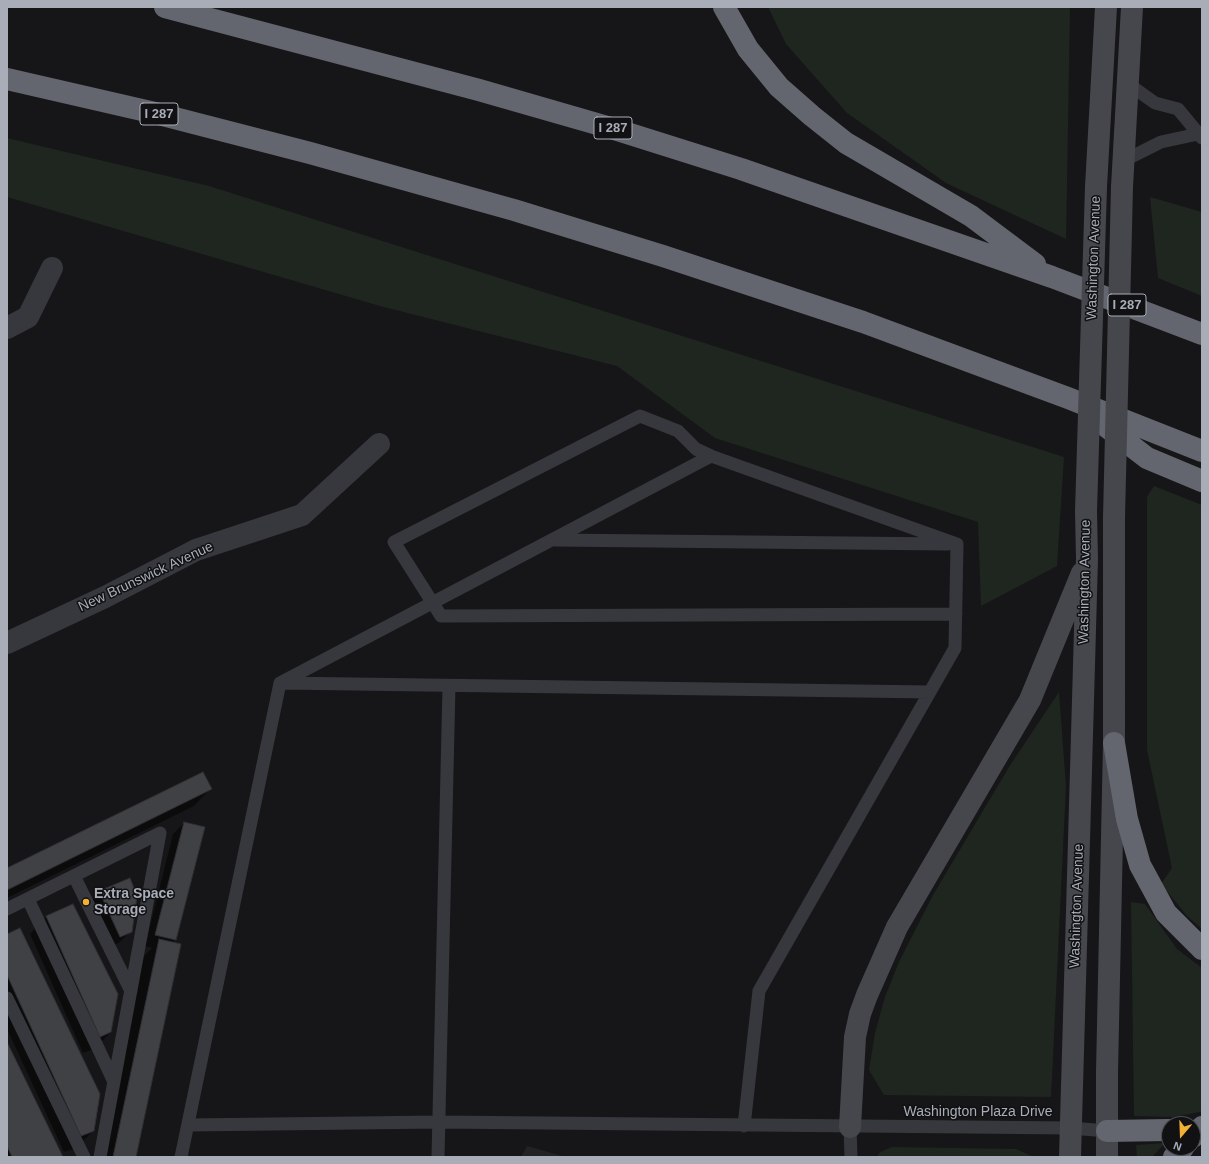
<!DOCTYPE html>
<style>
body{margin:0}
#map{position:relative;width:1209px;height:1164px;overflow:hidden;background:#161618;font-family:Arial,sans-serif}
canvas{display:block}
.frame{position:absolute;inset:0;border:8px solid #a8adb8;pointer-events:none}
.north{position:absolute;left:1161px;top:1116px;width:40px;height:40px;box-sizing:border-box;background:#111113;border:1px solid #4d4f55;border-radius:50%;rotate:199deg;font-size:11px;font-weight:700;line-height:16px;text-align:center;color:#a8adb8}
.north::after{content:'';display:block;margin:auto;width:14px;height:18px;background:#f2b134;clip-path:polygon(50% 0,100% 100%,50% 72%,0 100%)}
</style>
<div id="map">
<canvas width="1209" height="1164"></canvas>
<div class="frame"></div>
<div class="north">N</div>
</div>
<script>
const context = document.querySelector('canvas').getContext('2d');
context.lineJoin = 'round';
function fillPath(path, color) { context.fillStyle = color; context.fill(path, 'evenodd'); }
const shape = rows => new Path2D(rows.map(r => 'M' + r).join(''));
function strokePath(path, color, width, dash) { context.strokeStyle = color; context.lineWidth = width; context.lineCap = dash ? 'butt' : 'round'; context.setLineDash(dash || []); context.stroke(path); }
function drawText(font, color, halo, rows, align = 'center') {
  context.font = font + ' Arial,sans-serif'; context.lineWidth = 3; context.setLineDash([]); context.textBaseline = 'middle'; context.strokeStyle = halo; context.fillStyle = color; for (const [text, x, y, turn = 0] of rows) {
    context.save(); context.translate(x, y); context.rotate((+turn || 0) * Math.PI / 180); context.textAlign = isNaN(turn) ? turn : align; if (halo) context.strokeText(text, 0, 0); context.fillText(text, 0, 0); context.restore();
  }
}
fillPath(shape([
 [527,1146,566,1157,521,1157]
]), '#222225');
fillPath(shape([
 [768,7,1070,7,1066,239,946,183,847,113,786,44],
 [7,138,209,186,1064,457,1057,566,981,606,978,522,715,438,617,366,380,306,7,197],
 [1150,197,1202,212,1202,296,1158,278],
 [1154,486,1202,505,1202,929,1187,916,1161,884,1172,868,1147,750,1147,497],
 [1059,692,1066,786,1051,1097,884,1095,869,1070,875,1033,885,997,899,962,933,895,1009,767],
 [1131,902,1145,904,1177,949,1202,968,1202,1111,1200,1112,1173,1117,1134,1116],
 [1165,1143,1152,1157,1137,1157,1136,1145],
 [892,1147,1016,1149,1034,1157,877,1157,880,1152]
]), '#1e261f');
fillPath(shape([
 [210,789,194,806,7,898,7,869],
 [184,823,175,940,172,943,135,1157,100,1157,143,957,152,948,145,946,173,834],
 [100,892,131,931,119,943,109,947,89,903],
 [73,905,111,1032,94,1049,83,1053,30,934,46,917],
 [7,936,93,1131,76,1148,64,1152,7,1029],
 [7,1045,62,1157,7,1157]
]), '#0007');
const building = shape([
 [203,772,212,789,7,890,7,868,203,772],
 [184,822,205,827,176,940,155,935,184,822],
 [130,878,137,896,132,932,120,937,99,891,130,878],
 [73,904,118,994,111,1032,100,1037,46,916,73,904],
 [20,928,100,1094,94,1131,81,1136,7,975,7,934,20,928],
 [159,939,181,944,136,1157,113,1157,159,939],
 [7,1042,63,1157,12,1157,7,1146,7,1042]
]);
fillPath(building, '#404145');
strokePath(building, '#303034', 1);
strokePath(shape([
 [1127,83,1155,103,1178,109,1202,138],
 [1123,161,1161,142,1198,134],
 [555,540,947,544],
 [282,683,930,692],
 [74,876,131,991],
 [28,899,114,1082],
 [7,909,160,833,100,1157],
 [7,998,84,1157],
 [188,1125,439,1122,1071,1128,1107,1131],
 [744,1126,759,991,955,648,957,544,711,456,696,449,678,431,640,416,394,542,441,616,956,614],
 [850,1127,851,1157],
 [181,1157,280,683,711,456],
 [438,1157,449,686]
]), '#37383d', 13);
strokePath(shape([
 [7,328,28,317,52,268],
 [7,643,105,597,196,550,302,515,379,444]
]), '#37383d', 22);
strokePath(shape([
 [1096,187,1106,7],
 [1122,187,1132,7],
 [850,1127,855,1037,860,1014,867,995,897,927,1030,700,1082,573],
 [1070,1157,1087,559,1086,511],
 [1107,1157,1107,1072,1114,743,1114,517]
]), '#45474d', 22);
strokePath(shape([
 [165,7,479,90,611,128,741,169,1052,277,1202,334],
 [724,7,748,49,779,87,812,116,846,143,971,216,1035,264],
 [7,79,155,113,310,153,514,210,663,256,863,322,1068,398,1202,451],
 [1103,424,1147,458,1202,481],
 [1114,743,1127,819,1140,865,1166,913,1202,949],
 [1107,1131,1169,1130],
 [1193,1137,1202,1127],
 [1174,1157,1183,1148]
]), '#63666e', 22);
strokePath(shape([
 [1086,511,1096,187],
 [1114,517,1122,187]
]), '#45474d', 22);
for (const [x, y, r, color] of [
 [86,902,4,"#f2b134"]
]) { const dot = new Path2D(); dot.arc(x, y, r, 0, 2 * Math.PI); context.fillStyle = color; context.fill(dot); strokePath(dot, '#111113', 1.5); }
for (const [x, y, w] of [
 [159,114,38],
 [613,128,38],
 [1127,305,38]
]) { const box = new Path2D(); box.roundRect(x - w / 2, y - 11, w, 22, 3); context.fillStyle = '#111113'; context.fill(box); strokePath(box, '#a8adb8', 1); }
drawText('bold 13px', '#a8adb8', null, [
 ["I 287",159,114],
 ["I 287",613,128],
 ["I 287",1127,305]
]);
drawText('14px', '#a8adb8', '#111113', [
 ["Washington Avenue",1094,258,-88],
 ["New Brunswick Avenue",146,577,-25],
 ["Washington Avenue",1085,582,-89],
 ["Washington Avenue",1077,906,-88],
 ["Washington Plaza Drive",978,1112]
]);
drawText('bold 14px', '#a8adb8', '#111113', [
 ["Extra Space",94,894],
 ["Storage",94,910]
], 'left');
</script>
